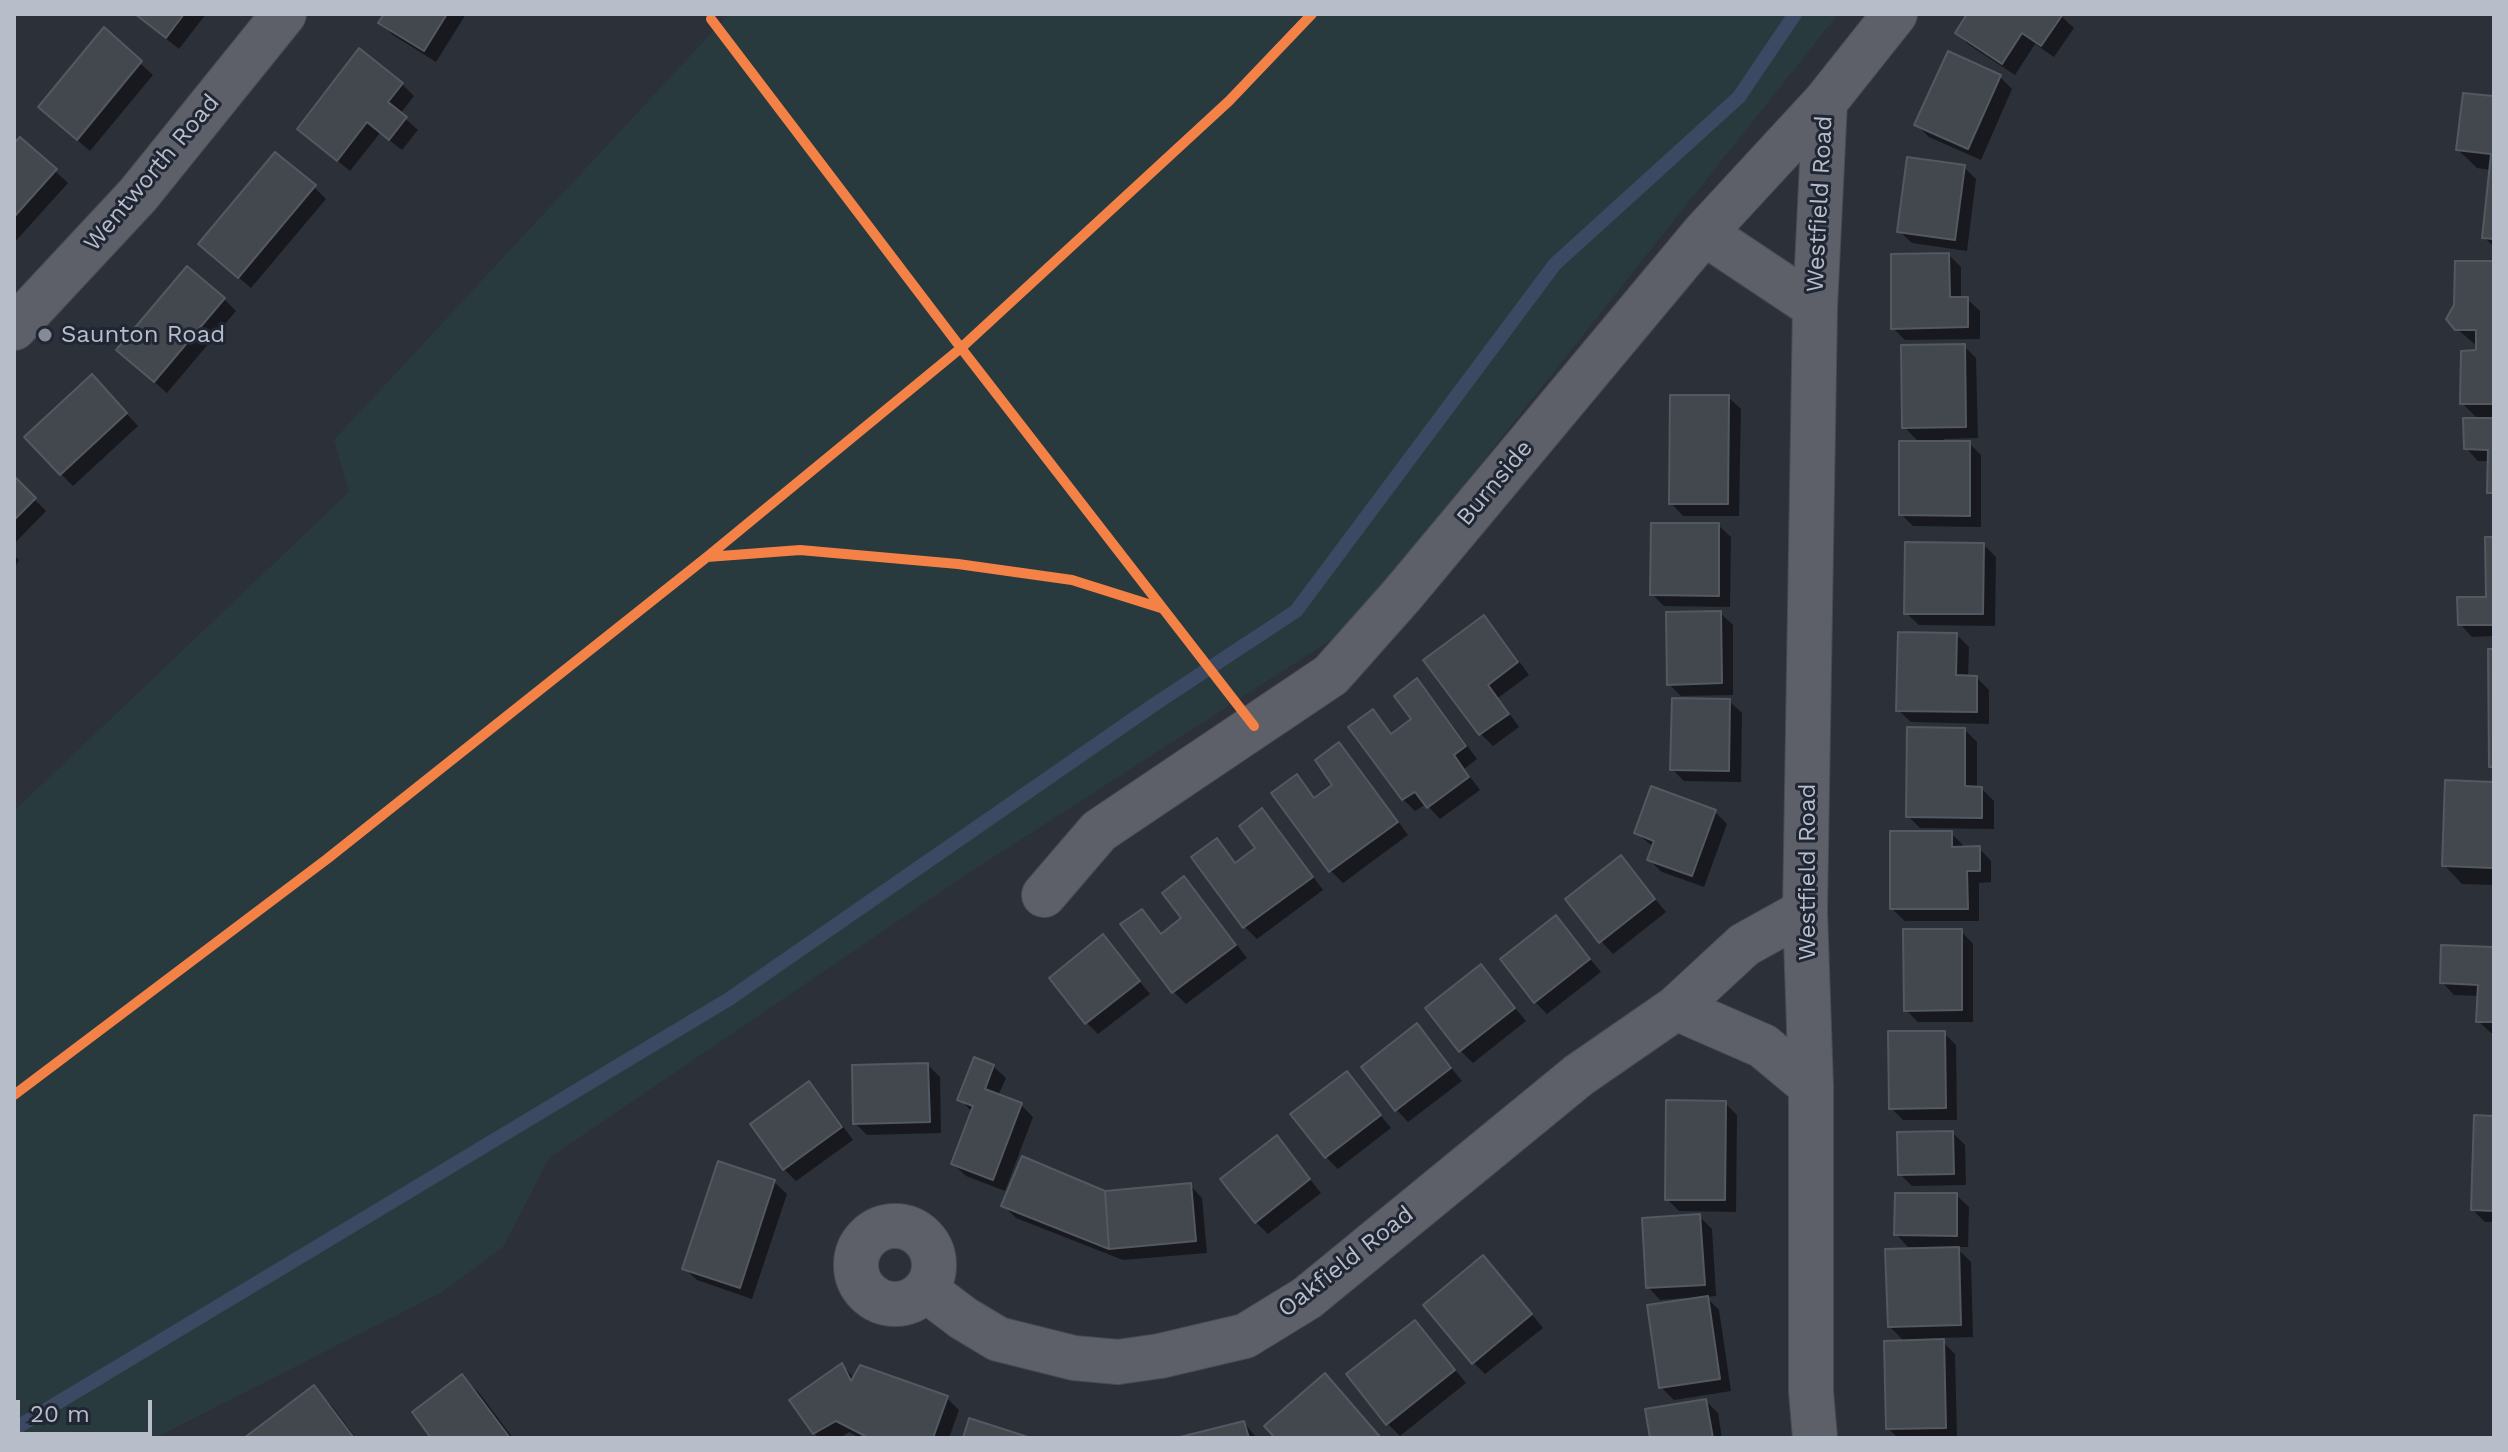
<!DOCTYPE html>
<style>
body{margin:0}
#map{position:relative;width:2508px;height:1452px;overflow:hidden;background:#2c3039;font-family:"Work Sans",sans-serif}
canvas{display:block}
.frame{position:absolute;inset:0;border:16px solid #b7bdc9;pointer-events:none}
.scale{position:absolute;left:16px;top:1400px;width:136px;height:36px;box-sizing:border-box;border:4px solid #b7bdc9;border-top:0;padding-left:10px;font-size:24px;line-height:28px;white-space:nowrap;color:#b7bdc9;-webkit-text-stroke:6px #202634;paint-order:stroke}
</style>
<div id="map">
<canvas width="2508" height="1452"></canvas>
<div class="frame"></div>
<div class="scale">20 m</div>
</div>
<script>
const context = document.querySelector('canvas').getContext('2d');
context.lineJoin = 'round';
function fillPath(path, color) { context.fillStyle = color; context.fill(path, 'evenodd'); }
const shape = rows => new Path2D(rows.map(r => 'M' + r).join(''));
function strokePath(path, color, width, dash) { context.strokeStyle = color; context.lineWidth = width; context.lineCap = dash ? 'butt' : 'round'; context.setLineDash(dash || []); context.stroke(path); }
function drawText(font, color, halo, rows, align = 'center') {
  context.font = font + ' "Work Sans",sans-serif'; context.lineWidth = 6; context.setLineDash([]); context.textBaseline = 'middle'; context.strokeStyle = halo; context.fillStyle = color; for (const [text, x, y, turn = 0] of rows) {
    context.save(); context.translate(x, y); context.rotate((+turn || 0) * Math.PI / 180); context.textAlign = isNaN(turn) ? turn : align; if (halo) context.strokeText(text, 0, 0); context.fillText(text, 0, 0); context.restore();
  }
}
fillPath(shape([
 [729,14,1838,14,1351,627,961,878,549,1158,503,1247,442,1292,155,1438,14,1438,14,811,349,492,334,440]
]), '#293a3e');
fillPath(shape([
 [135,14,206,14,179,49],
 [386,14,466,14,436,62,393,35,381,23],
 [1970,14,2059,14,2074,28,2054,57,2035,44,2015,75,1969,45,1957,33],
 [104,30,153,75,90,151,53,119],
 [1949,54,2000,77,2012,89,1981,160,1929,137,1917,125],
 [402,84,414,96,400,114,418,130,402,150,380,133,350,171,299,129],
 [2494,98,2494,247,2484,237,2491,170,2477,168,2458,150],
 [20,139,68,183,14,243,14,145],
 [1964,167,1976,179,1967,251,1912,243,1899,231],
 [314,187,326,199,251,288,213,256],
 [1949,255,1961,267,1961,299,1967,299,1980,311,1980,339,1905,340,1893,328],
 [2494,263,2494,497,2489,492,2489,461,2478,461,2466,448,2479,420,2462,403,2478,347,2457,329],
 [224,299,236,311,167,393,118,350],
 [1964,346,1976,358,1978,438,1944,439,1944,443,1969,443,1981,455,1981,527,1913,526,1901,514,1920,443,1904,427],
 [104,389,138,426,73,486,61,474],
 [1728,397,1741,409,1739,516,1683,516,1671,503],
 [14,479,46,511,14,544],
 [1718,525,1731,537,1730,607,1664,606,1652,594],
 [2494,539,2494,636,2472,637,2460,624,2488,599],
 [1984,545,1996,557,1995,626,1919,625,1906,613],
 [14,555,19,560,14,569],
 [1720,613,1733,625,1733,695,1681,696,1669,684],
 [1483,618,1496,630,1529,675,1498,698,1519,727,1493,746,1481,734,1426,660],
 [1957,635,1969,647,1968,678,1977,678,1989,690,1989,724,1911,722,1898,710],
 [1417,681,1429,693,1477,759,1464,769,1480,790,1440,819,1426,804,1415,811,1403,799,1372,712,1393,735,1414,720],
 [1729,701,1742,713,1741,782,1684,781,1672,769],
 [1965,730,1977,742,1977,789,1982,789,1994,801,1994,829,1920,828,1908,816],
 [1339,745,1351,757,1408,835,1343,883,1331,871,1274,794,1297,777,1316,799,1335,785],
 [2494,784,2494,885,2462,884,2444,865],
 [1262,811,1274,823,1323,890,1257,939,1245,927,1194,858,1217,841,1237,864,1258,849],
 [1715,812,1727,824,1704,887,1662,872,1649,860,1654,847,1636,833],
 [1951,833,1963,845,1963,849,1979,848,1991,861,1991,882,1979,883,1979,921,1905,921,1892,909],
 [1621,858,1666,912,1613,954,1601,941],
 [1184,878,1196,891,1247,958,1186,1004,1174,992,1123,925,1142,911,1163,935,1184,919],
 [1556,918,1601,972,1547,1014,1535,1002],
 [1961,931,1973,944,1973,1022,1918,1022,1906,1010],
 [1103,937,1150,994,1098,1034,1086,1022],
 [2494,949,2494,1033,2491,1033,2478,1021,2480,996,2454,995,2442,982],
 [1481,967,1526,1021,1473,1063,1461,1051],
 [1417,1026,1462,1081,1408,1122,1396,1109],
 [1944,1033,1956,1045,1957,1120,1903,1120,1891,1108],
 [928,1065,940,1077,941,1133,867,1135,855,1123],
 [993,1066,1006,1078,998,1096,1021,1105,1033,1117,1005,1191,966,1176,953,1164,972,1112,960,1099],
 [1346,1074,1391,1128,1338,1169,1326,1157],
 [809,1084,821,1096,853,1140,796,1181,784,1169],
 [1725,1103,1737,1115,1736,1212,1679,1211,1667,1199],
 [2494,1118,2494,1222,2485,1222,2473,1210],
 [1953,1133,1965,1145,1966,1185,1912,1186,1900,1174],
 [1277,1138,1321,1193,1268,1234,1256,1222],
 [774,1182,787,1194,752,1299,697,1280,684,1268],
 [1190,1185,1202,1198,1207,1253,1123,1260,1016,1218,1004,1206],
 [1956,1195,1969,1207,1968,1247,1956,1247,1971,1262,1973,1337,1939,1338,1955,1354,1957,1438,1898,1438,1888,1428,1905,1342,1889,1326,1924,1250,1924,1247,1908,1247,1896,1234],
 [1700,1217,1712,1229,1716,1296,1706,1297,1719,1310,1731,1391,1674,1400,1661,1387,1685,1298,1660,1300,1648,1287],
 [1495,1270,1543,1328,1485,1374,1473,1362],
 [1427,1335,1466,1383,1400,1436,1388,1424],
 [842,1365,854,1378,947,1398,959,1410,949,1438,860,1438,849,1432,840,1438,819,1438,814,1433],
 [462,1376,480,1394,513,1438,433,1438],
 [314,1388,332,1406,356,1438,247,1438],
 [1706,1401,1718,1413,1722,1438,1652,1438],
 [1244,1423,1257,1438,1184,1438]
]), '#0007');
strokePath(shape([
 [14,1429,729,999,1155,704,1296,611,1555,264,1739,97,1795,14]
]), '#3c4962', 14);
const building = shape([
 [135,14,184,14,166,38,135,14],
 [384,14,447,14,424,51,378,23,384,14],
 [1967,14,2063,14,2041,46,2022,33,2002,64,1955,33,1967,14],
 [104,27,142,61,77,140,38,107,104,27],
 [359,48,403,83,388,102,407,117,389,140,367,122,337,161,297,129,359,48],
 [1948,51,2001,75,1968,149,1914,125,1948,51],
 [2494,81,2494,239,2482,238,2491,154,2456,150,2463,93,2493,96,2494,81],
 [20,137,57,169,14,217,14,143,20,137],
 [275,152,316,185,238,278,198,244,275,152],
 [1907,157,1965,165,1955,240,1897,232,1907,157],
 [1949,253,1950,297,1968,297,1968,327,1891,329,1891,254,1949,253],
 [2455,261,2494,261,2494,404,2460,404,2461,351,2476,350,2476,330,2455,330,2446,319,2454,305,2455,261],
 [187,266,225,298,154,382,116,350,187,266],
 [1965,344,1966,427,1902,428,1901,345,1965,344],
 [92,374,127,413,60,475,24,437,92,374],
 [1670,395,1729,395,1728,504,1669,504,1670,395],
 [2463,418,2494,418,2494,493,2487,493,2488,450,2464,449,2463,418],
 [1899,441,1970,441,1970,516,1899,515,1899,441],
 [14,476,36,498,14,520,14,476],
 [1651,523,1719,523,1719,596,1650,595,1651,523],
 [2485,537,2494,537,2494,625,2458,625,2457,597,2486,597,2485,537],
 [1905,542,1984,543,1983,614,1904,614,1905,542],
 [1721,611,1722,683,1667,685,1666,612,1721,611],
 [1484,615,1518,662,1488,685,1509,714,1479,735,1423,660,1484,615],
 [1898,632,1957,633,1956,675,1977,676,1977,712,1896,711,1898,632],
 [2488,649,2494,649,2494,767,2489,767,2488,649],
 [1417,678,1466,746,1454,755,1469,777,1427,808,1415,792,1402,800,1348,727,1373,709,1391,734,1411,719,1394,696,1417,678],
 [1672,698,1730,699,1729,771,1670,770,1672,698],
 [1907,727,1965,728,1965,786,1982,787,1982,818,1906,817,1907,727],
 [1339,742,1398,822,1329,872,1271,793,1297,774,1314,798,1332,785,1315,760,1339,742],
 [2445,780,2494,782,2494,868,2442,866,2445,780],
 [1651,786,1716,810,1692,876,1647,860,1654,841,1634,833,1651,786],
 [1262,808,1313,877,1243,928,1191,857,1217,838,1235,863,1255,848,1239,826,1262,808],
 [1890,831,1952,831,1952,847,1980,846,1980,871,1967,871,1968,909,1890,909,1890,831],
 [1621,855,1655,899,1599,943,1565,899,1621,855],
 [1184,876,1236,945,1172,993,1120,924,1142,909,1161,934,1181,918,1162,893,1184,876],
 [1556,915,1590,959,1534,1003,1500,959,1556,915],
 [1903,929,1962,929,1962,1010,1904,1011,1903,929],
 [1103,934,1140,981,1085,1024,1049,978,1103,934],
 [2441,945,2494,947,2494,1022,2476,1022,2478,985,2440,983,2441,945],
 [1481,964,1515,1008,1459,1052,1425,1008,1481,964],
 [1417,1023,1451,1068,1395,1111,1361,1067,1417,1023],
 [1888,1031,1945,1031,1946,1108,1889,1109,1888,1031],
 [974,1057,994,1065,985,1089,1022,1103,993,1180,951,1164,973,1106,957,1100,974,1057],
 [928,1063,930,1122,853,1124,852,1065,928,1063],
 [1347,1071,1381,1115,1325,1158,1290,1114,1347,1071],
 [809,1081,842,1127,783,1170,750,1124,809,1081],
 [1666,1100,1726,1101,1725,1200,1665,1200,1666,1100],
 [2474,1115,2494,1116,2494,1211,2471,1210,2474,1115],
 [1953,1131,1954,1174,1898,1175,1897,1132,1953,1131],
 [1277,1135,1310,1179,1255,1223,1220,1179,1277,1135],
 [1022,1156,1105,1191,1109,1249,1001,1206,1022,1156],
 [718,1161,775,1180,740,1288,682,1269,718,1161],
 [1191,1183,1196,1241,1109,1249,1105,1191,1191,1183],
 [1895,1193,1957,1193,1957,1236,1894,1235,1895,1193],
 [1700,1214,1705,1285,1646,1288,1642,1218,1700,1214],
 [1959,1247,1961,1325,1888,1327,1885,1249,1959,1247],
 [1483,1255,1532,1314,1472,1364,1423,1305,1483,1255],
 [1708,1296,1720,1379,1659,1388,1647,1305,1708,1296],
 [1415,1320,1455,1370,1386,1425,1346,1374,1415,1320],
 [1944,1339,1946,1428,1886,1429,1884,1341,1944,1339],
 [842,1363,851,1381,860,1365,948,1396,933,1438,869,1438,836,1421,813,1434,789,1400,842,1363],
 [1325,1373,1381,1438,1275,1438,1264,1426,1325,1373],
 [462,1374,510,1438,431,1438,412,1412,462,1374],
 [314,1385,354,1438,244,1438,314,1385],
 [1706,1399,1713,1438,1650,1438,1645,1409,1706,1399],
 [969,1418,1031,1438,963,1438,969,1418],
 [1244,1421,1249,1438,1176,1438,1244,1421]
]);
fillPath(building, '#43474e');
strokePath(building, '#545861', 2);
const street = shape([
 [1704,233,1815,307],
 [14,328,138,195,284,14],
 [1044,895,1099,831,1331,675,1402,595,1704,233,1825,102,1895,14],
 [1676,1008,1763,1046,1811,1086],
 '856 1265a39 39 0 1 1 78 0a39 39 0 1 1-78 0Z',
 [926,1290,963,1318,998,1339,1074,1358,1118,1362,1160,1356,1245,1336,1307,1298,1579,1075,1676,1008,1744,945,1805,911],
 [1815,1438,1811,1391,1811,1086,1805,911,1815,307,1825,102]
]);
strokePath(street, '#484b52', 46);
strokePath(street, '#5d6068', 44);
strokePath(shape([
 [711,19,961,348,1254,726],
 [707,557,800,550,958,564,1072,580,1161,608],
 [14,1095,327,859,707,557,961,348,1229,101,1312,14]
]), '#f48246', 10);
for (const [x, y, r, color] of [
 [45,335,8,"#868c97"]
]) { const dot = new Path2D(); dot.arc(x, y, r, 0, 2 * Math.PI); context.fillStyle = color; context.fill(dot); strokePath(dot, '#202634', 3); }
drawText('24px', '#b7bdc9', '#202634', [
 ["Wentworth Road",152,173,-50],
 ["Westfield Road",1820,204,-87],
 ["Burnside",1495,483,-50],
 ["Westfield Road",1808,872,-90],
 ["Oakfield Road",1346,1262,-38]
]);
drawText('24px', '#b7bdc9', '#202634', [
 ["Saunton Road",61,335]
], 'left');
</script>
